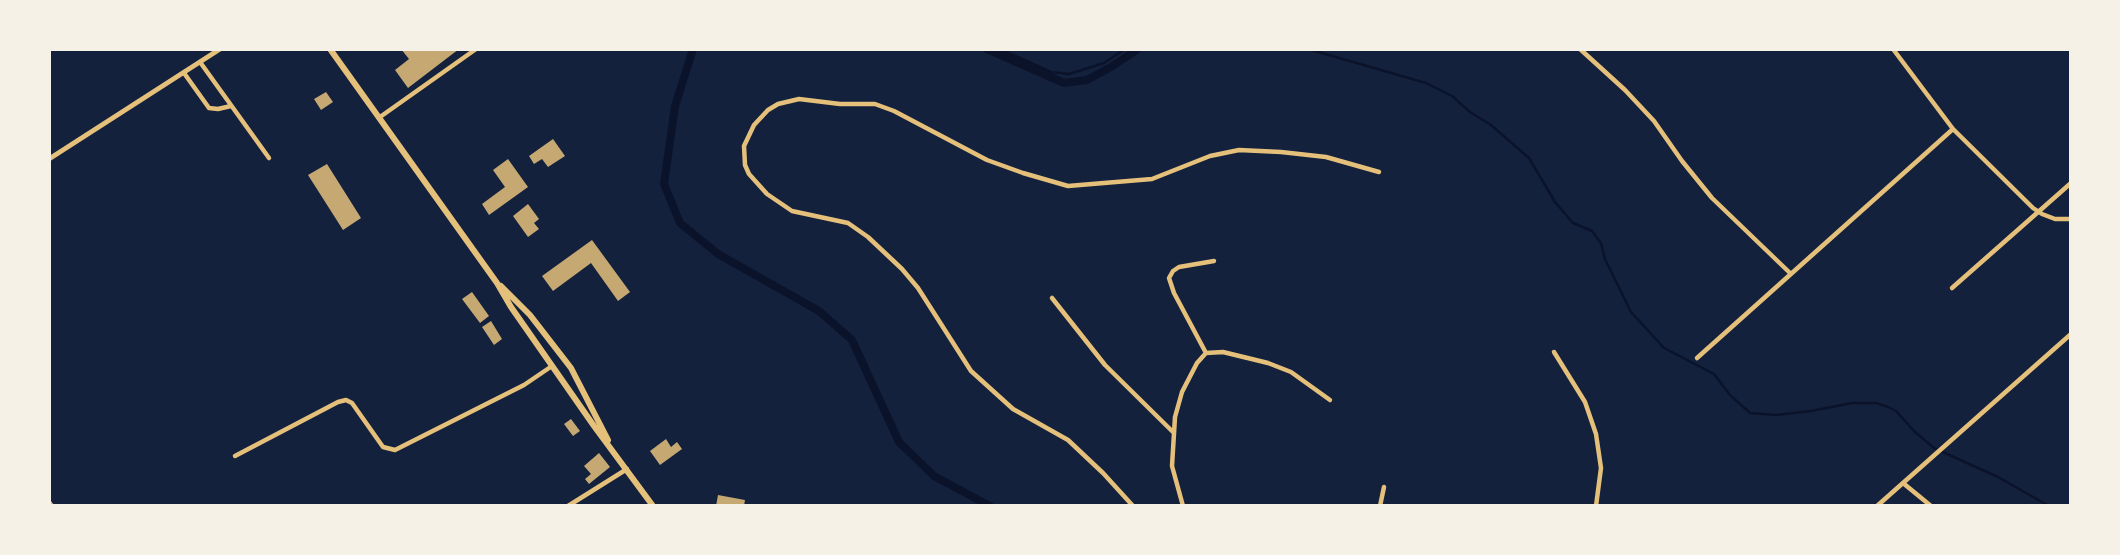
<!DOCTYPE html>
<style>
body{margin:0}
#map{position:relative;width:2120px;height:555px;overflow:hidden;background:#14213d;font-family:Overpass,sans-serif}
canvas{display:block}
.frame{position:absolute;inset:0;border:51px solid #f6f1e7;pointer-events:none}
</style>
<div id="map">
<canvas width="2120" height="555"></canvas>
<div class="frame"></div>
</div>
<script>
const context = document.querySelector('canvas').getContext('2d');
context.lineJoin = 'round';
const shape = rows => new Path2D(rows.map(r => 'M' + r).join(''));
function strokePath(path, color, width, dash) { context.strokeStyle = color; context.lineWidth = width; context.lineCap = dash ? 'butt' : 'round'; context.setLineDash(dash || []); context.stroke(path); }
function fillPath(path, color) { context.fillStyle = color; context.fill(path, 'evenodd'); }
strokePath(shape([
 [1000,49,1051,72,1069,74,1104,63,1125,49],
 [1308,49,1426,83,1452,96,1470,112,1491,125,1529,158,1555,202,1573,223,1592,231,1601,243,1605,259,1631,312,1664,348,1714,374,1730,395,1750,413,1776,415,1811,411,1852,403,1876,403,1888,407,1896,411,1914,431,1934,448,1998,477,2049,506]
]), '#0b132b', 2.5);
strokePath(shape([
 [693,49,675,106,664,184,680,223,718,254,819,311,852,340,899,442,934,476,990,506],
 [987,49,1064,83,1087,80,1111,67,1138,49]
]), '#0b132b', 8);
fillPath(shape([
 [401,49,459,49,408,88,395,70,409,59],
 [326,92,333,102,321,110,314,99],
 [553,139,565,156,548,167,542,159,534,164,529,156],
 [508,159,528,187,489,215,482,204,505,187,493,170],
 [327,164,361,218,343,230,308,175],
 [528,204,539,219,534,223,539,229,528,237,513,216],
 [592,240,630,292,618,301,591,263,553,291,542,276],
 [472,292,489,316,480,323,462,299],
 [491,321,502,339,494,345,482,327],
 [571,419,580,431,573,436,564,424],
 [666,439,671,447,677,442,682,449,660,465,650,451],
 [599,453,610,467,589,484,585,479,591,474,584,466],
 [718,495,745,500,744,506,716,506]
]), '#c6a872');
strokePath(shape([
 [1580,49,1625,90,1654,121,1682,161,1712,198,1790,273],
 [1893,49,1953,129,2033,208,2042,214,2055,219,2071,219],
 [200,62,269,158],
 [184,73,209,108,218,109,231,106],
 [380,117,476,49],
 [1952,288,2071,183],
 [1052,298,1105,365,1173,432],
 [1554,352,1585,402,1596,434,1601,468,1596,506],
 [1206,353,1174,293,1169,278,1173,271,1179,267,1214,261],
 [1697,358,1953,129],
 [235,456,338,402,346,400,352,403,383,447,395,450,524,385,552,366],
 [1903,483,1931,506],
 [49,502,52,506],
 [568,506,627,469],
 [1133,506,1103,473,1068,440,1013,409,971,371,918,288,902,269,868,237,848,223,792,211,767,194,749,174,745,165,744,146,754,125,768,110,778,104,799,99,840,104,875,104,894,111,987,160,1023,173,1068,186,1152,179,1210,156,1239,150,1281,152,1326,157,1379,172],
 [1183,506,1172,466,1175,417,1182,392,1197,363,1206,353,1223,352,1268,363,1291,372,1330,400],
 [1380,506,1384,487],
 [1877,506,2071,334]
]), '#e5c07b', 4.5);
strokePath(shape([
 [49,159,220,49]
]), '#e5c07b', 5);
strokePath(shape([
 [330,49,497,283,511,307,594,426,653,506],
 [501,286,530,315,571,368,608,440]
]), '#e5c07b', 6);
</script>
